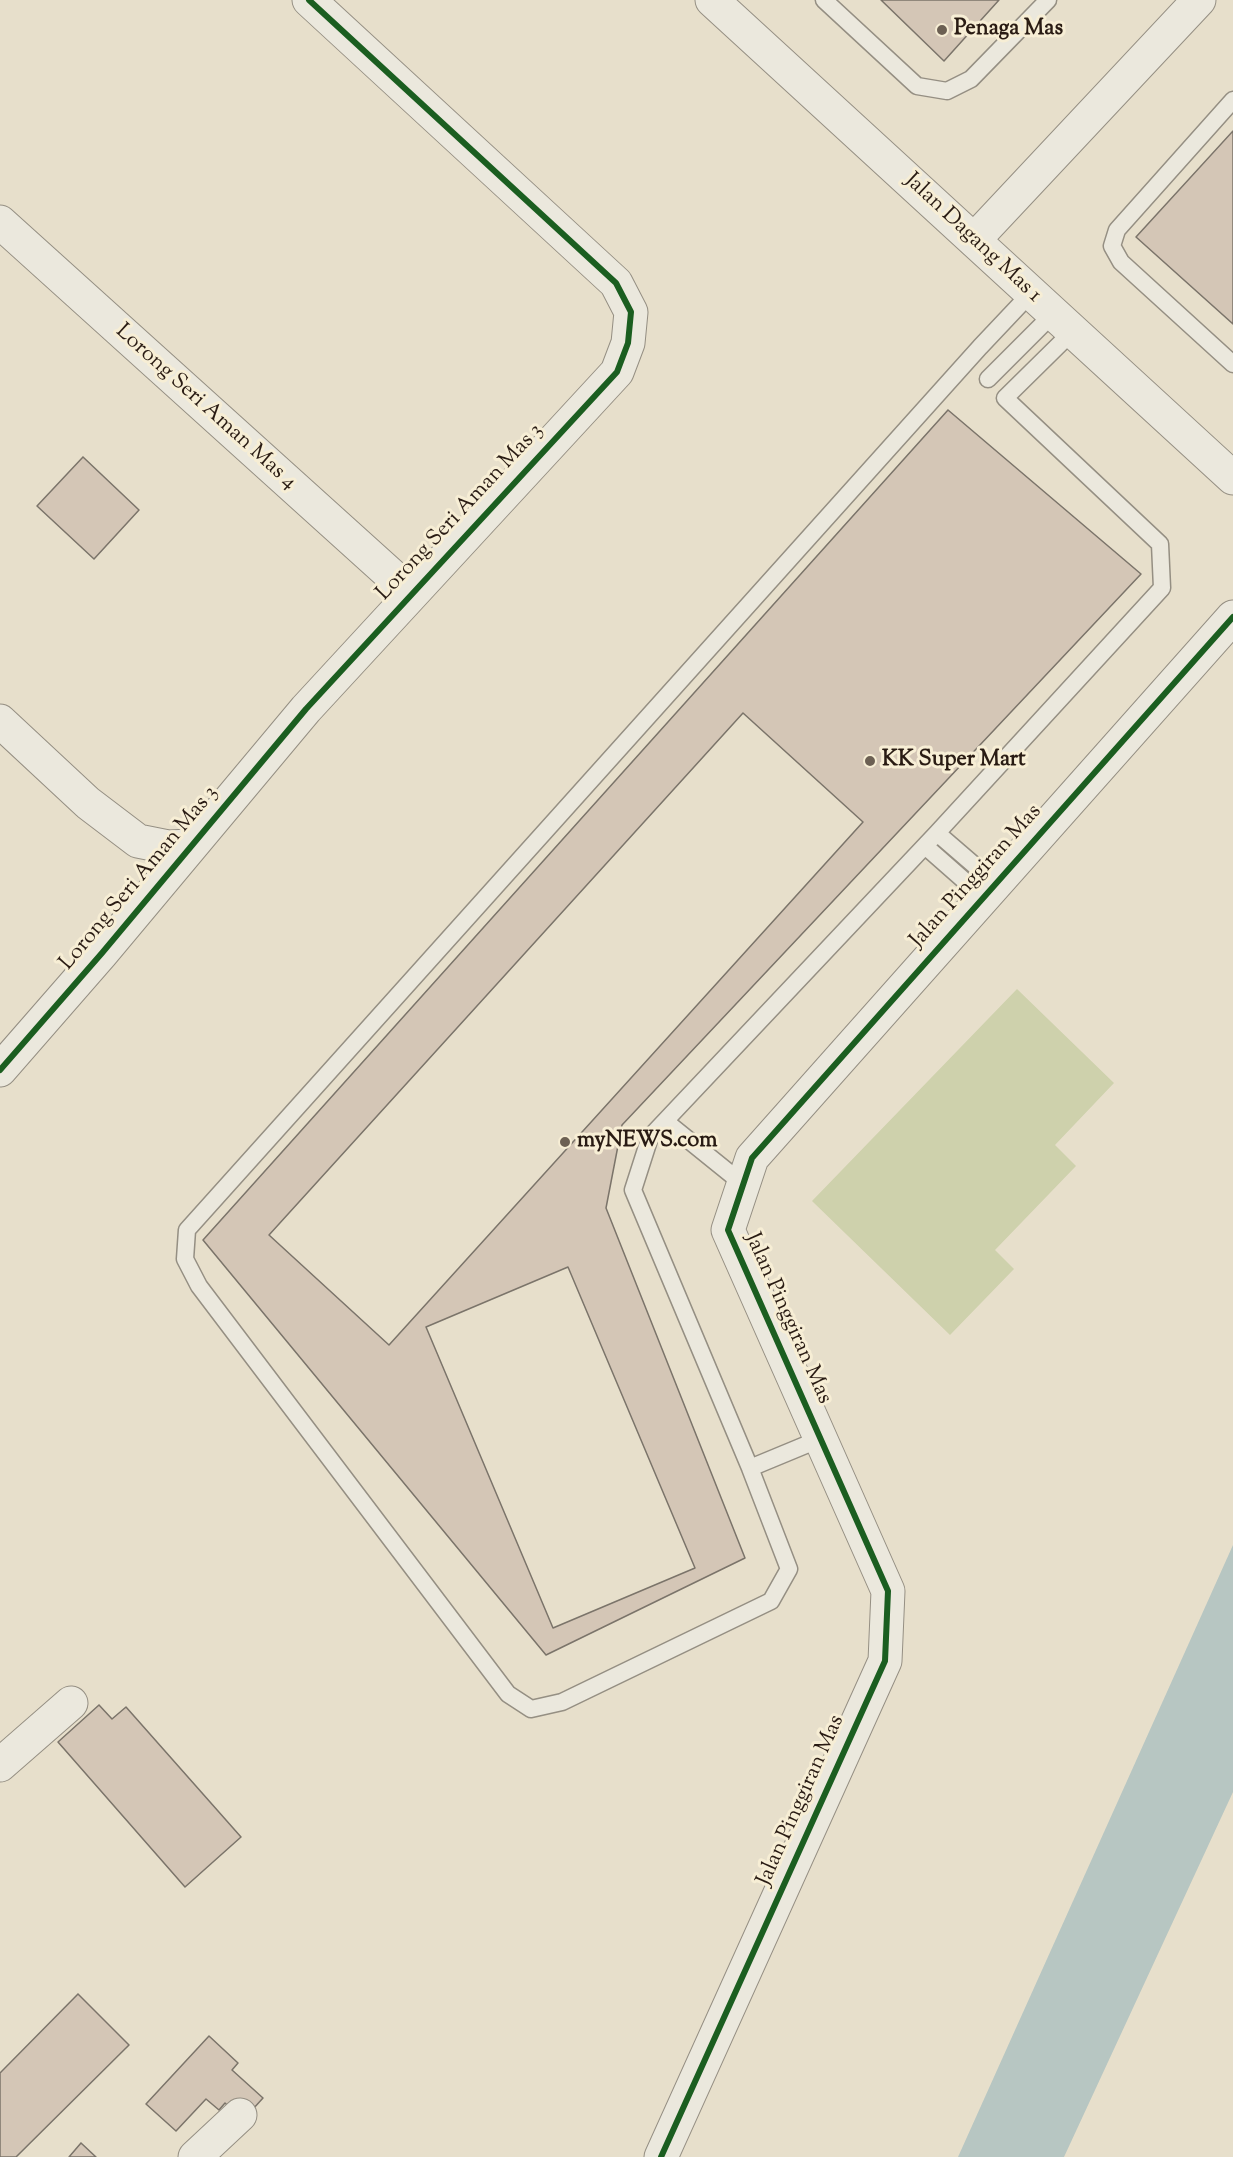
<!DOCTYPE html>
<style>
body{margin:0}
canvas{display:block;background:#e7dfcb}
</style>
<canvas width="1233" height="2157"></canvas>
<script>
const context = document.querySelector('canvas').getContext('2d');
context.lineJoin = 'round';
function fillPath(path, color) { context.fillStyle = color; context.fill(path, 'evenodd'); }
const shape = rows => new Path2D(rows.map(r => 'M' + r).join(''));
function strokePath(path, color, width, dash) { context.strokeStyle = color; context.lineWidth = width; context.lineCap = dash ? 'butt' : 'round'; context.setLineDash(dash || []); context.stroke(path); }
function drawText(font, color, halo, rows, align = 'center') {
  context.font = font + ' "Sorts Mill Goudy",serif'; context.lineWidth = 6; context.setLineDash([]); context.textBaseline = 'middle'; context.strokeStyle = halo; context.fillStyle = color; for (const [text, x, y, turn = 0] of rows) {
    context.save(); context.translate(x, y); context.rotate((+turn || 0) * Math.PI / 180); context.textAlign = isNaN(turn) ? turn : align; if (halo) context.strokeText(text, 0, 0); context.fillText(text, 0, 0); context.restore();
  }
}
fillPath(shape([
 [1017,989,1114,1083,1055,1145,1076,1166,995,1250,1014,1269,950,1335,812,1201]
]), '#ced1ac');
fillPath(shape([
 [1233,1545,1233,1792,1064,2157,958,2157]
]), '#b7c6c2');
const building = shape([
 [881,0,999,0,944,61,881,0],
 [1233,131,1233,324,1136,237,1233,131],
 [948,410,1141,574,622,1125,606,1208,745,1558,546,1655,203,1240,948,410],
 [83,457,139,510,94,559,37,506,83,457],
 [743,713,863,822,389,1345,269,1235,743,713],
 [568,1267,695,1568,553,1628,426,1327,568,1267],
 [99,1705,112,1719,126,1707,241,1837,185,1887,58,1742,99,1705],
 [78,1994,129,2045,16,2157,0,2157,0,2073,78,1994],
 [209,2036,238,2063,232,2070,263,2098,243,2120,225,2103,219,2110,206,2099,176,2131,146,2104,209,2036],
 [81,2143,96,2157,69,2157,81,2143]
]);
fillPath(building, '#d4c6b6');
strokePath(building, '#7b746a', 1.5);
const service = shape([
 [824,0,917,86,947,91,971,79,1048,0],
 [1233,100,1117,230,1112,246,1121,262,1233,364],
 [1031,293,980,347,187,1230,185,1259,199,1286,508,1694,531,1709,562,1702,771,1601,789,1569,750,1468,633,1190,650,1137,937,833,1162,588,1160,544,1005,398,1072,332],
 [988,379,1053,314],
 [937,833,995,883],
 [925,846,983,897],
 [665,1121,743,1184],
 [750,1468,820,1439]
]);
const minor = shape([
 [0,222,411,593],
 [974,240,1199,0],
 [0,721,88,803,138,841,168,847,191,846],
 [0,1070,102,953,306,709,617,372,628,343,631,312,616,283,309,0],
 [0,1765,71,1703],
 [195,2157,240,2115]
]);
const tertiary = shape([
 [712,0,1233,478],
 [661,2157,885,1661,888,1591,728,1230,752,1158,1233,617]
]);
strokePath(service, '#958f83', 19);
strokePath(minor, '#958f83', 35);
strokePath(tertiary, '#958f83', 35);
strokePath(service, '#ebe8dd', 16);
strokePath(minor, '#ebe8dd', 33);
strokePath(tertiary, '#ebe8dd', 33);
strokePath(shape([
 [0,1070,102,953,306,709,617,372,628,343,631,312,616,283,309,0],
 [661,2157,885,1661,888,1591,728,1230,752,1158,1233,617]
]), '#1b5e20', 6);
for (const [x, y, r, color] of [
 [942,30,6,"#6c6053"],
 [870,761,6,"#6c6053"],
 [565,1142,6,"#6c6053"]
]) { const dot = new Path2D(); dot.arc(x, y, r, 0, 2 * Math.PI); context.fillStyle = color; context.fill(dot); strokePath(dot, '#f7eed5', 2); }
drawText('bold 22px', '#291b13', '#f7eed5', [
 ["Penaga Mas",954,30],
 ["KK Super Mart",882,761],
 ["myNEWS.com",577,1142]
], 'left');
drawText('22px', '#291b13', '#f7eed5', [
 ["Jalan Dagang Mas 1",972,239,43],
 ["Lorong Seri Aman Mas 4",205,408,42],
 ["Lorong Seri Aman Mas 3",461,513,-47],
 ["Jalan Pinggiran Mas",977,877,-48],
 ["Lorong Seri Aman Mas 3",140,879,-50],
 ["Jalan Pinggiran Mas",787,1319,66],
 ["Jalan Pinggiran Mas",802,1801,-66]
]);
</script>
